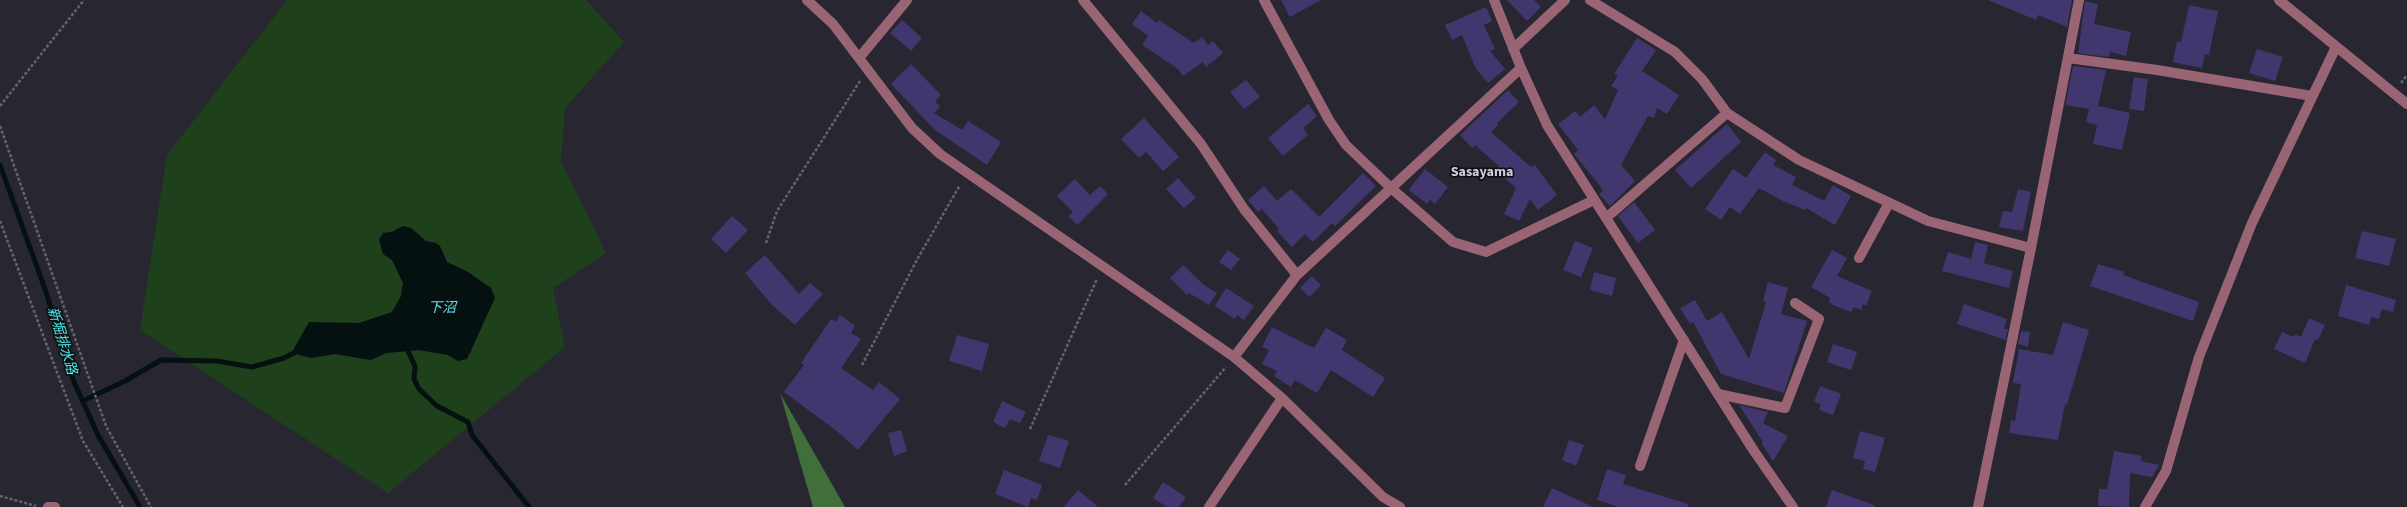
<!DOCTYPE html>
<meta charset="utf-8">
<style>
body{margin:0}
canvas{display:block;background:#272631}
</style>
<canvas width="2407" height="507"></canvas>
<script>
const context = document.querySelector('canvas').getContext('2d');
context.lineJoin = 'round';
function fillPath(path, color) { context.fillStyle = color; context.fill(path, 'evenodd'); }
const shape = rows => new Path2D(rows.map(r => 'M' + r).join(''));
function strokePath(path, color, width, dash) { context.strokeStyle = color; context.lineWidth = width; context.lineCap = dash ? 'butt' : 'round'; context.setLineDash(dash || []); context.stroke(path); }
function drawText(font, color, halo, rows, align = 'center') {
  context.font = font + ' "Source Sans 3","Noto Sans JP",sans-serif'; context.lineWidth = 3.5; context.setLineDash([]); context.textBaseline = 'middle'; context.strokeStyle = halo; context.fillStyle = color; for (const [text, x, y, turn = 0] of rows) {
    context.save(); context.translate(x, y); context.rotate((+turn || 0) * Math.PI / 180); context.textAlign = isNaN(turn) ? turn : align; if (halo) context.strokeText(text, 0, 0); context.fillText(text, 0, 0); context.restore();
  }
}
fillPath(shape([
 [287,0,586,0,624,42,565,108,561,162,606,253,553,288,565,347,388,493,140,330,167,155],
 [403,226,411,228,426,241,436,243,443,253,447,262,468,272,495,298,474,342,471,354,458,361,448,355,419,350,386,353,371,360,335,354,311,358,299,355,293,350,346,323,359,323,392,312,401,296,403,283,392,260,383,254,383,233,392,232]
]), '#1e401a');
fillPath(shape([
 [780,393,845,507,813,507]
]), '#406f3b');
fillPath(shape([
 [403,226,411,228,426,241,436,243,440,246,447,262,468,272,491,288,495,298,467,359,458,361,448,355,419,350,386,353,371,360,335,354,311,358,299,355,293,350,309,322,359,323,392,312,401,296,403,283,392,260,383,254,379,239,383,233,392,232]
]), '#051111');
strokePath(shape([
 [0,165,45,289,74,382,98,435,140,507],
 [405,345,415,366,414,379,419,389,437,406,468,422,472,435,529,507],
 [83,401,125,381,161,360,217,361,252,367,284,358,301,349]
]), '#051111', 5);
fillPath(shape([
 [1281,0,1321,0,1290,17],
 [1507,0,1534,0,1541,7,1527,21],
 [1988,0,2072,0,2067,27,2038,15,2036,20],
 [2085,1,2098,4,2094,24,2131,32,2126,56,2110,52,2109,57,2078,53],
 [2189,5,2218,11,2209,55,2205,54,2202,68,2173,62,2177,41,2181,42],
 [1486,7,1492,21,1484,25,1495,49,1490,51,1505,69,1488,83,1476,69,1462,35,1452,40,1445,25],
 [1141,11,1157,23,1159,20,1194,43,1202,37,1208,45,1213,41,1223,53,1206,67,1203,62,1183,76,1178,69,1142,45,1148,36,1132,24],
 [902,20,922,38,911,51,890,33],
 [1637,38,1656,50,1642,71,1679,95,1667,114,1657,108,1654,118,1648,116,1621,165,1635,181,1610,206,1599,194,1603,191,1600,186,1574,154,1578,150,1558,124,1575,111,1580,117,1594,105,1605,119,1618,90,1611,86,1618,76,1614,74],
 [2257,49,2283,57,2275,81,2249,73],
 [911,64,941,95,935,101,940,107,934,113,962,130,968,121,1001,142,987,165,935,130,891,84],
 [2073,66,2106,70,2098,106,2130,113,2122,150,2093,144,2097,125,2086,122,2089,109,2065,105],
 [2134,77,2148,79,2144,111,2129,109],
 [1246,80,1260,97,1244,109,1230,92],
 [1508,90,1519,102,1497,123,1498,125,1491,132,1531,167,1535,165,1557,195,1538,210,1530,199,1519,221,1504,214,1516,188,1495,170,1499,166,1475,145,1472,148,1460,135],
 [1308,104,1317,116,1303,128,1308,135,1283,156,1268,138],
 [1144,118,1179,157,1163,171,1146,152,1139,158,1121,139],
 [1727,124,1741,142,1691,188,1675,170],
 [1765,152,1776,160,1773,165,1796,177,1792,185,1824,201,1833,185,1851,196,1835,225,1806,208,1805,210,1783,201,1759,188,1740,214,1730,207,1721,220,1705,209,1733,169,1746,178],
 [1425,169,1448,187,1435,204,1430,200,1427,204,1409,190],
 [1363,173,1376,186,1335,226,1332,223,1313,242,1305,234,1292,247,1277,231,1279,229,1262,209,1258,212,1248,200,1264,186,1277,201,1291,189,1319,217],
 [1178,178,1196,198,1184,208,1166,189],
 [1075,179,1090,195,1100,186,1108,194,1077,225,1068,216,1073,212,1057,196],
 [2018,189,2031,192,2023,231,1999,227,2003,211,2012,212],
 [1634,202,1655,230,1638,243,1618,216],
 [732,216,748,230,726,253,711,239],
 [2362,231,2396,239,2389,266,2355,258],
 [1575,241,1593,248,1581,277,1563,270],
 [1975,242,1988,245,1984,263,2013,271,2009,288,1942,271,1948,252,1971,259],
 [1228,250,1240,259,1231,270,1219,262],
 [1832,250,1847,258,1837,276,1872,291,1866,306,1863,304,1861,310,1854,307,1851,312,1833,305,1829,302,1830,298,1811,287],
 [765,255,799,294,810,283,823,294,795,325,771,304,745,273],
 [2098,264,2124,272,2123,275,2199,302,2193,321,2090,286],
 [1183,265,1204,285,1217,293,1209,305,1189,293,1187,295,1170,278],
 [1594,272,1616,278,1612,296,1590,290],
 [1312,276,1321,285,1309,297,1300,288],
 [1768,282,1788,288,1781,314,1807,321,1784,393,1721,374,1693,322,1690,324,1680,308,1695,300,1707,321,1722,312,1749,359,1766,302,1763,301],
 [2346,285,2396,300,2393,312,2382,309,2379,319,2371,317,2369,325,2338,316],
 [1226,288,1254,306,1244,320,1237,315,1235,319,1215,306],
 [1964,304,2007,319,2004,329,2008,329,2006,340,1957,324],
 [840,315,855,326,851,333,861,339,841,368,873,390,879,382,900,399,858,450,838,432,784,392,804,365,801,363,831,319,836,322],
 [2309,318,2325,325,2318,340,2315,339,2305,363,2274,349,2282,332,2293,337,2295,334,2301,337],
 [2063,322,2089,330,2067,405,2065,404,2058,440,2009,433,2011,420,2015,421,2021,384,2013,383,2019,349,2053,355],
 [1272,327,1314,348,1326,328,1347,340,1342,350,1385,378,1373,397,1331,370,1317,393,1295,380,1291,387,1274,376,1277,371,1262,364,1269,350,1262,347],
 [2021,331,2030,332,2028,347,2018,344],
 [957,335,989,344,982,371,949,361],
 [1833,344,1857,352,1851,370,1827,362],
 [1820,386,1841,394,1833,415,1819,410,1821,404,1814,402],
 [1002,401,1026,412,1020,423,1010,419,1005,428,993,422],
 [1739,405,1768,412,1763,423,1788,436,1773,461,1762,444,1763,442],
 [901,430,907,451,894,456,888,433],
 [1860,431,1885,438,1875,472,1863,469,1865,461,1853,458],
 [1048,435,1069,441,1060,468,1039,461],
 [1569,440,1584,445,1576,466,1562,460],
 [2114,451,2142,456,2141,461,2159,465,2152,477,2130,473,2129,507,2098,506,2099,489,2107,489],
 [1607,469,1626,475,1623,484,1688,504,1688,507,1619,507,1597,500],
 [1004,470,1042,485,1037,500,1031,498,1028,507,995,494],
 [1163,482,1186,497,1179,507,1167,507,1153,498],
 [1552,488,1593,507,1543,507],
 [1078,490,1098,507,1064,507],
 [1832,490,1874,505,1874,507,1826,507]
]), '#42366f');
strokePath(shape([
 [2401,83,2407,75],
 [0,106,84,0],
 [0,126,106,426,151,507],
 [0,221,83,441,123,507],
 [766,243,777,211,860,81],
 [862,365,919,256,960,185],
 [1030,429,1097,279],
 [1125,485,1226,367],
 [0,496,36,506]
]), '#65646e', 2.5, [3, 2]);
strokePath(shape([
 [807,0,833,24,912,128,940,154,1234,357,1282,398,1383,497,1400,507],
 [1083,0,1201,144,1244,209,1297,275],
 [1264,0,1329,120,1346,145,1391,188,1453,242,1486,252,1594,200],
 [1494,0,1521,68,1547,125,1754,451,1793,507],
 [1590,0,1675,52,1702,79,1727,113,1799,160,1928,221,2031,248],
 [2279,0,2407,104],
 [1513,49,1565,0],
 [859,58,907,0],
 [2068,58,2157,70,2312,96],
 [1606,218,1727,113],
 [1859,258,1889,203],
 [1234,357,1297,275,1521,68],
 [1718,394,1785,408,1819,319,1795,303],
 [1640,466,1684,340],
 [48,507,55,507],
 [1209,507,1282,398],
 [1978,507,2031,248,2079,0],
 [2145,507,2166,471,2199,357,2252,223,2336,47]
]), '#996473', 10);
drawText('bold 14px', '#cfcddb', '#101014', [
 ["Sasayama",1482,173]
]);
drawText('italic 14px', '#4fe6e7', '#101014', [
 ["下沼",442,309],
 ["新堀排水路",61,341,73]
]);
</script>
